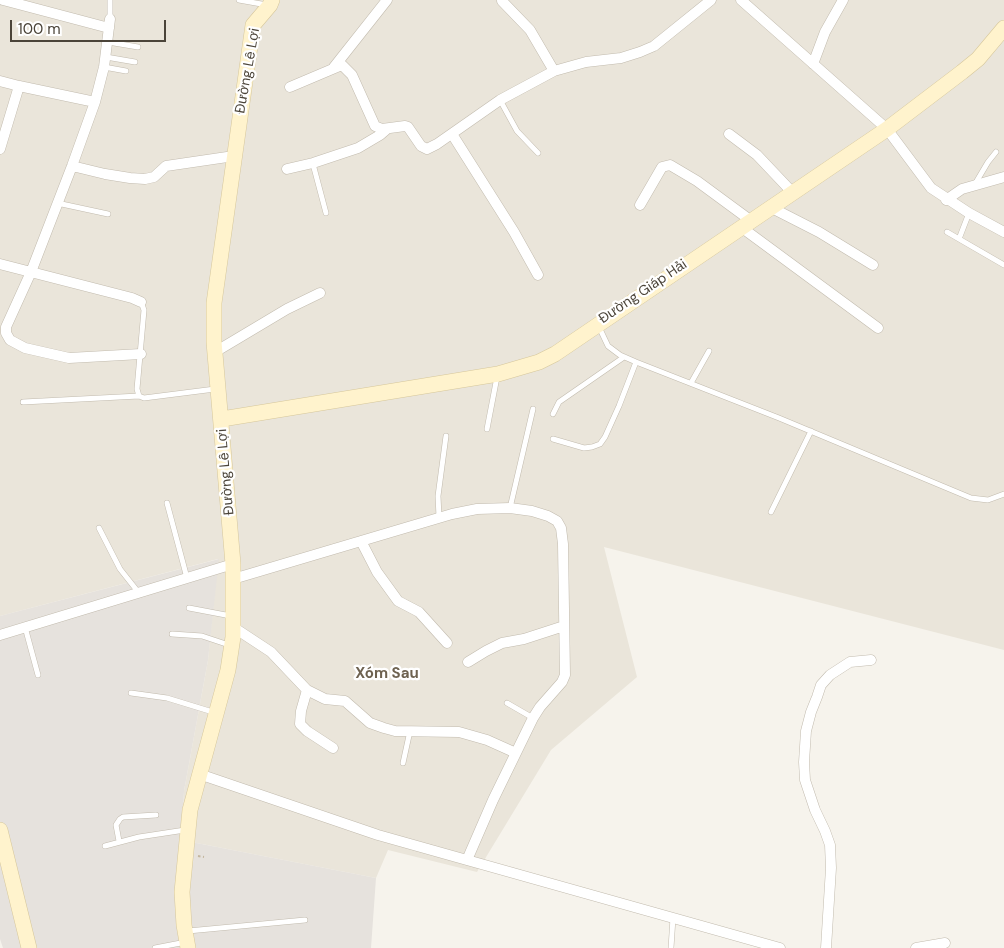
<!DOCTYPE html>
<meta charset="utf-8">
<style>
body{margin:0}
#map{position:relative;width:1004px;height:948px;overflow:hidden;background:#f6f3ec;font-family:"DM Sans",sans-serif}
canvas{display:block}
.scale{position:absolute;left:10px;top:20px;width:156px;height:22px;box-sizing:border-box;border:2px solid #4b4439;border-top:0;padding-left:6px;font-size:15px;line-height:18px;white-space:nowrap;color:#4b4439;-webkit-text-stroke:4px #fff;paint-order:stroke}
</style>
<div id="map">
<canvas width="1004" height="948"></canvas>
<div class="scale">100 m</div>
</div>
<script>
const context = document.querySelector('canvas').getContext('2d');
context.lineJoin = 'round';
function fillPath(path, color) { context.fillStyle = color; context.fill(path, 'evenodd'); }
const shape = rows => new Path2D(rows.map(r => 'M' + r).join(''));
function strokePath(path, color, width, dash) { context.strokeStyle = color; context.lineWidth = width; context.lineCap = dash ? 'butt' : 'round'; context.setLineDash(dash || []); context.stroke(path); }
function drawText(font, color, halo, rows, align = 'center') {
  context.font = font + ' "DM Sans",sans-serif'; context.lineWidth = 4.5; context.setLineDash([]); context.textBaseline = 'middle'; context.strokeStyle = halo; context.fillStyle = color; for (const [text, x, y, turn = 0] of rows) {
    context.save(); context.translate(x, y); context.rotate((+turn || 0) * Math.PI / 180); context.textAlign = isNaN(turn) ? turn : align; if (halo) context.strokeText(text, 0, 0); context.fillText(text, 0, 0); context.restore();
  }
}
fillPath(shape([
 [0,0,1004,0,1004,650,604,547,637,677,551,750,477,872,388,850,376,878,181,840,184,791,208,660,218,559,0,616]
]), '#eae5da');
fillPath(shape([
 [219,559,208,660,184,791,181,840,376,878,371,948,3,948,0,939,0,616]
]), '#e6e2dd');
const lane = shape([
 [239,0,267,5],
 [110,19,110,0],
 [108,42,138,47],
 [106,57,135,62],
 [104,67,126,71],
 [500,100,517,131,538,153],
 [313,164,326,213],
 [975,184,988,162,996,152],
 [57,203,108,214],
 [947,232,1004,265],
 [959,239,969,213],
 [599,327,608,346,620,355,636,362,779,418,971,498,988,500,1004,494],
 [691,383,709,351],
 [139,396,137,389,144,310,141,302],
 [23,402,139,396,144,398,215,389],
 [553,414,559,402,624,357],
 [487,429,497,377],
 [553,439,584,448,592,447,600,444,605,437,619,406,636,362],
 [167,503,187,578],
 [510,508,533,409],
 [771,512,811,431],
 [439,517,438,496,446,436],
 [99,528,120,569,139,593],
 [189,608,231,616],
 [25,627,38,675],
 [172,634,202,636,229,645],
 [131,693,167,698,216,713],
 [507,703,533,718],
 [403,763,410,731],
 [119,841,116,825,120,819,123,817,156,815],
 [105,846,139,837,185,830],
 [188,931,305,920],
 [155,948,186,942],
 [671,948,673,918]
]);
const street = shape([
 [3,0,109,28],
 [741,0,887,129,931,188,969,213,1004,232],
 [502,1,530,30,554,71],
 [110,19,104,67,95,102,72,166,31,272,6,327,6,333,10,340,25,348,69,358,141,354],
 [813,64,825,32,843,0],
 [334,67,387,0],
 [0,81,19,86,95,102],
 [290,87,342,65,352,75,375,126,382,129,405,126,408,127,421,146,427,149,437,144,500,100,554,71,586,62,621,58,640,52,654,46,711,0],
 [452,134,514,232,538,275],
 [729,134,757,155,792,192],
 [0,149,19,86],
 [72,166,105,174,130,178,145,179,154,177,166,166,234,156],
 [287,169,313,163,358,148,380,135,387,129],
 [946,200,962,189,1004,177],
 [640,205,662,167,670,165,697,181,750,220],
 [770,207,819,232,873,265],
 [741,227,878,328],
 [0,264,132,298,141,302],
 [215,352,287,309,320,293],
 [361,541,377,572,398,601,419,612,447,643],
 [233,579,452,514,477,509,510,508,532,511,548,516,557,521,561,528,563,544,565,675,562,682,540,707,533,718,493,800,467,860],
 [233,627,271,652,307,690,325,699,345,701,370,723,384,728,395,731,459,732,487,740,516,753],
 [0,635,233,564],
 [468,662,486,651,502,643,524,639,564,626],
 [307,690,301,711,300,724,307,731,333,748],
 [199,774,378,835,780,948],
 [826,948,831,868,830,845,825,831,815,810,805,780,804,762,806,731,811,712,817,697,821,685,830,675,850,662,871,660],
 [916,948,945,943]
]);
const secondary = shape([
 [222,419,498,374,539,362,555,354,887,129,962,72,978,59,1004,28],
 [0,830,29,948],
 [188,948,184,925,182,892,190,810,228,670,233,637,233,564,214,342,214,303,253,25,270,5,272,0]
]);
strokePath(lane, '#c2bbae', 6);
strokePath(street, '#c2bbae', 11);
strokePath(secondary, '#d6c79b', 16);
strokePath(shape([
 [198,856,204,857]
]), '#c4b79f', 2, [2.5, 2.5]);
strokePath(lane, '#fff', 5);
strokePath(street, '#fff', 10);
strokePath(secondary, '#fff3cd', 15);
drawText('14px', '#4b4439', '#fff', [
 ["Đường Lê Lợi",248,71,-80],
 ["Đường Giáp Hải",643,292,-34],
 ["Đường Lê Lợi",226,472,-95]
]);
drawText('bold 15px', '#6e6250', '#fff', [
 ["Xóm Sau",387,674]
]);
</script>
